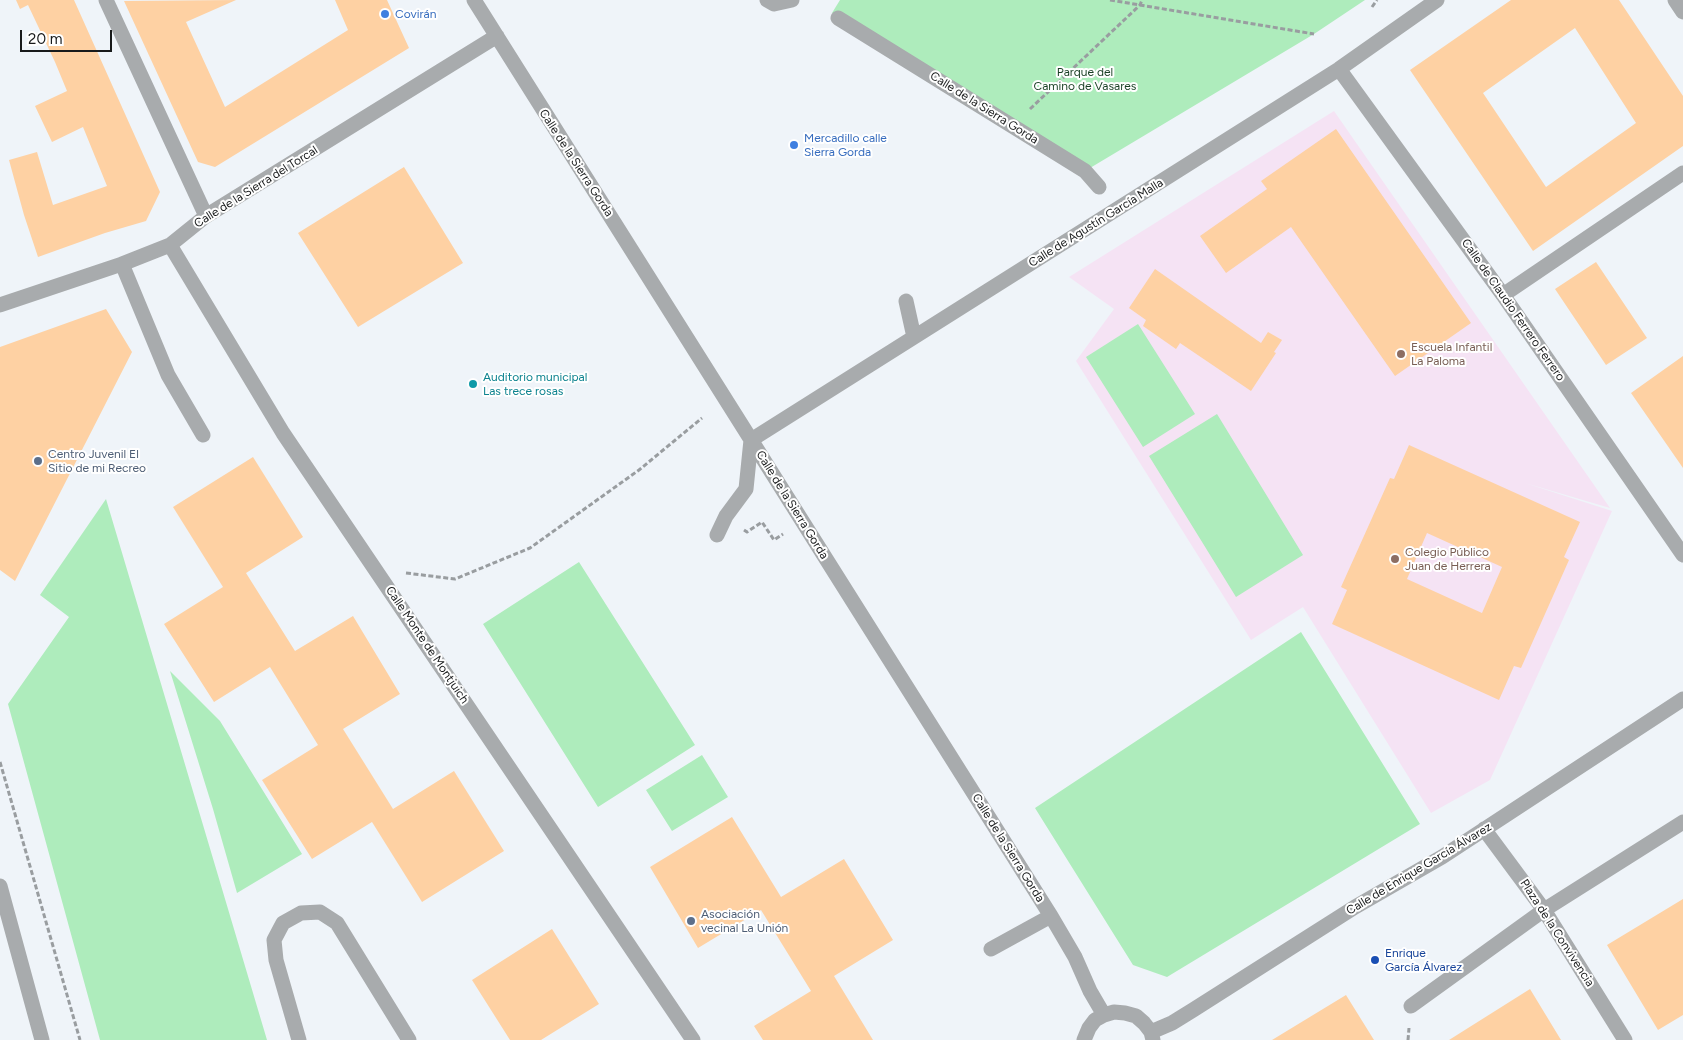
<!DOCTYPE html>
<meta charset="utf-8">
<style>
body{margin:0}
#map{position:relative;width:1683px;height:1040px;overflow:hidden;background:#eff4f9;font-family:Figtree,sans-serif}
canvas{display:block}
.scale{position:absolute;left:20px;top:30px;width:92px;height:22px;box-sizing:border-box;border:2px solid #181a1b;border-top:0;padding-left:6px;font-size:15px;line-height:18px;white-space:nowrap;color:#181a1b;-webkit-text-stroke:4px #fff;paint-order:stroke}
</style>
<div id="map">
<canvas width="1683" height="1040"></canvas>
<div class="scale">20 m</div>
</div>
<script>
const context = document.querySelector('canvas').getContext('2d');
context.lineJoin = 'round';
function fillPath(path, color) { context.fillStyle = color; context.fill(path, 'evenodd'); }
const shape = rows => new Path2D(rows.map(r => 'M' + r).join(''));
function strokePath(path, color, width, dash) { context.strokeStyle = color; context.lineWidth = width; context.lineCap = dash ? 'butt' : 'round'; context.setLineDash(dash || []); context.stroke(path); }
function drawText(font, color, halo, rows, align = 'center') {
  context.font = font + ' Figtree,sans-serif'; context.lineWidth = 4; context.setLineDash([]); context.textBaseline = 'middle'; context.strokeStyle = halo; context.fillStyle = color; for (const [text, x, y, turn = 0] of rows) {
    context.save(); context.translate(x, y); context.rotate((+turn || 0) * Math.PI / 180); context.textAlign = isNaN(turn) ? turn : align; if (halo) context.strokeText(text, 0, 0); context.fillText(text, 0, 0); context.restore();
  }
}
fillPath(shape([
 [1334,111,1610,508,1525,483,1612,511,1490,780,1431,813,1303,607,1251,640,1076,361,1114,309,1069,277]
]), '#f5e3f4');
fillPath(shape([
 [840,0,1365,0,1314,34,1085,171,832,13],
 [1138,324,1195,414,1143,447,1086,357],
 [1217,414,1303,555,1236,597,1149,456],
 [106,499,267,1040,100,1040,8,704,69,617,40,595],
 [579,562,695,745,598,807,483,624],
 [1301,632,1420,824,1167,977,1133,965,1035,808],
 [170,671,220,721,302,854,237,893,213,809],
 [702,755,728,797,672,831,646,790]
]), '#aeecbc');
fillPath(shape([
 [16,0,74,0,160,192,146,221,105,233,38,257,24,215,9,160,37,152,53,205,107,186,83,127,52,142,35,106,67,91,55,62,28,5,20,9],
 [236,0,186,22,225,107,348,30,335,0,387,0,409,48,215,167,198,162,124,1],
 [1511,0,1619,0,1683,96,1683,146,1533,251,1410,70],
 [1575,28,1636,123,1546,187,1483,93],
 [1336,129,1471,323,1395,376,1291,227,1226,273,1200,236,1267,189,1261,181],
 [404,167,463,263,358,327,298,233],
 [1596,262,1647,338,1606,365,1555,289],
 [1155,269,1261,343,1268,332,1282,340,1274,352,1276,353,1251,391,1180,343,1176,349,1143,326,1146,320,1129,308],
 [106,309,132,352,15,581,0,570,0,347],
 [1683,356,1683,468,1631,393],
 [1409,445,1580,522,1564,557,1569,560,1521,668,1514,666,1499,700,1332,624,1347,590,1341,587,1390,478,1394,479],
 [1427,533,1502,567,1482,613,1407,579],
 [253,457,303,537,246,573,295,651,353,616,400,694,343,729,393,809,454,771,504,851,422,902,372,822,312,859,262,780,318,745,270,667,214,702,164,624,223,587,173,507],
 [732,817,781,897,844,859,893,940,834,976,873,1040,763,1040,754,1026,811,991,761,910,698,948,650,867],
 [1683,899,1683,1015,1658,1030,1607,945],
 [552,929,599,1004,541,1040,510,1040,472,980],
 [1530,989,1561,1040,1449,1040],
 [1346,995,1374,1040,1272,1040]
]), '#fed1a3');
strokePath(shape([
 [1110,0,1314,34],
 [1372,7,1377,0],
 [1030,109,1140,5,1142,0],
 [744,530,747,532,762,522,774,540,783,534],
 [406,573,455,579,530,548,639,470,702,418],
 [0,762,80,1040],
 [1408,1040,1409,1028]
]), '#999da0', 3, [5, 2.5]);
strokePath(shape([
 [106,0,206,216],
 [474,0,1051,916,1075,957,1090,991,1104,1015],
 [767,0,774,4,792,0],
 [1675,0,1683,12],
 [838,18,1085,171,1099,187],
 [1339,69,1503,295,1683,555],
 [170,245,283,433,693,1040],
 [122,264,168,375,203,435],
 [1503,295,1683,173],
 [906,301,914,337],
 [0,305,122,264,170,245,206,216,497,36],
 [717,535,726,516,746,489,751,440,1339,69,1437,0],
 [1484,829,1544,910,1625,1040],
 [0,886,42,1040],
 [991,949,1051,916],
 [1411,1006,1544,910,1683,822],
 [1151,1032,1172,1023,1193,1010,1355,907,1442,857,1683,699],
 [299,1040,276,960,274,940,283,923,301,913,320,912,337,923,409,1040],
 [1084,1040,1089,1028,1095,1020,1104,1015,1114,1012,1125,1013,1136,1016,1144,1023,1151,1032,1153,1040]
]), '#a8abad', 15);
for (const [x, y, r, color] of [
 [385,14,5,"#3f7fe0"],
 [794,145,5,"#3f7fe0"],
 [1401,354,5,"#8d6e63"],
 [473,384,5,"#0f9aa8"],
 [38,461,5,"#5c6f8a"],
 [1395,559,5,"#8d6e63"],
 [691,921,5,"#5c6f8a"],
 [1375,960,5,"#1a4fb4"]
]) { const dot = new Path2D(); dot.arc(x, y, r, 0, 2 * Math.PI); context.fillStyle = color; context.fill(dot); strokePath(dot, '#fff', 2); }
drawText('12px', '#366cbe', '#fff', [
 ["Covirán",395,14],
 ["Mercadillo calle",804,138],
 ["Sierra Gorda",804,152]
], 'left');
drawText('12px', '#193f24', '#fff', [
 ["Parque del",1085,72],
 ["Camino de Vasares",1085,86]
]);
drawText('12px', '#181a1b', '#fff', [
 ["Calle de la Sierra Gorda",984,108,32],
 ["Calle de la Sierra Gorda",576,163,57],
 ["Calle de la Sierra del Torcal",256,187,-32],
 ["Calle de Agustín García Malla",1096,223,-32],
 ["Calle de Claudio Ferrero Ferrero",1513,310,55],
 ["Calle de la Sierra Gorda",792,505,58],
 ["Calle Monte de Montjuich",427,645,56],
 ["Calle de la Sierra Gorda",1008,848,58],
 ["Calle de Enrique García Álvarez",1419,869,-31],
 ["Plaza de la Convivencia",1557,933,57]
]);
drawText('12px', '#785e54', '#fff', [
 ["Escuela Infantil",1411,347],
 ["La Paloma",1411,361],
 ["Colegio Público",1405,552],
 ["Juan de Herrera",1405,566]
], 'left');
drawText('12px', '#0d838f', '#fff', [
 ["Auditorio municipal",483,377],
 ["Las trece rosas",483,391]
], 'left');
drawText('12px', '#4e5e75', '#fff', [
 ["Centro Juvenil El",48,454],
 ["Sitio de mi Recreo",48,468],
 ["Asociación",701,914],
 ["vecinal La Unión",701,928]
], 'left');
drawText('12px', '#164399', '#fff', [
 ["Enrique",1385,953],
 ["García Álvarez",1385,967]
], 'left');
</script>
